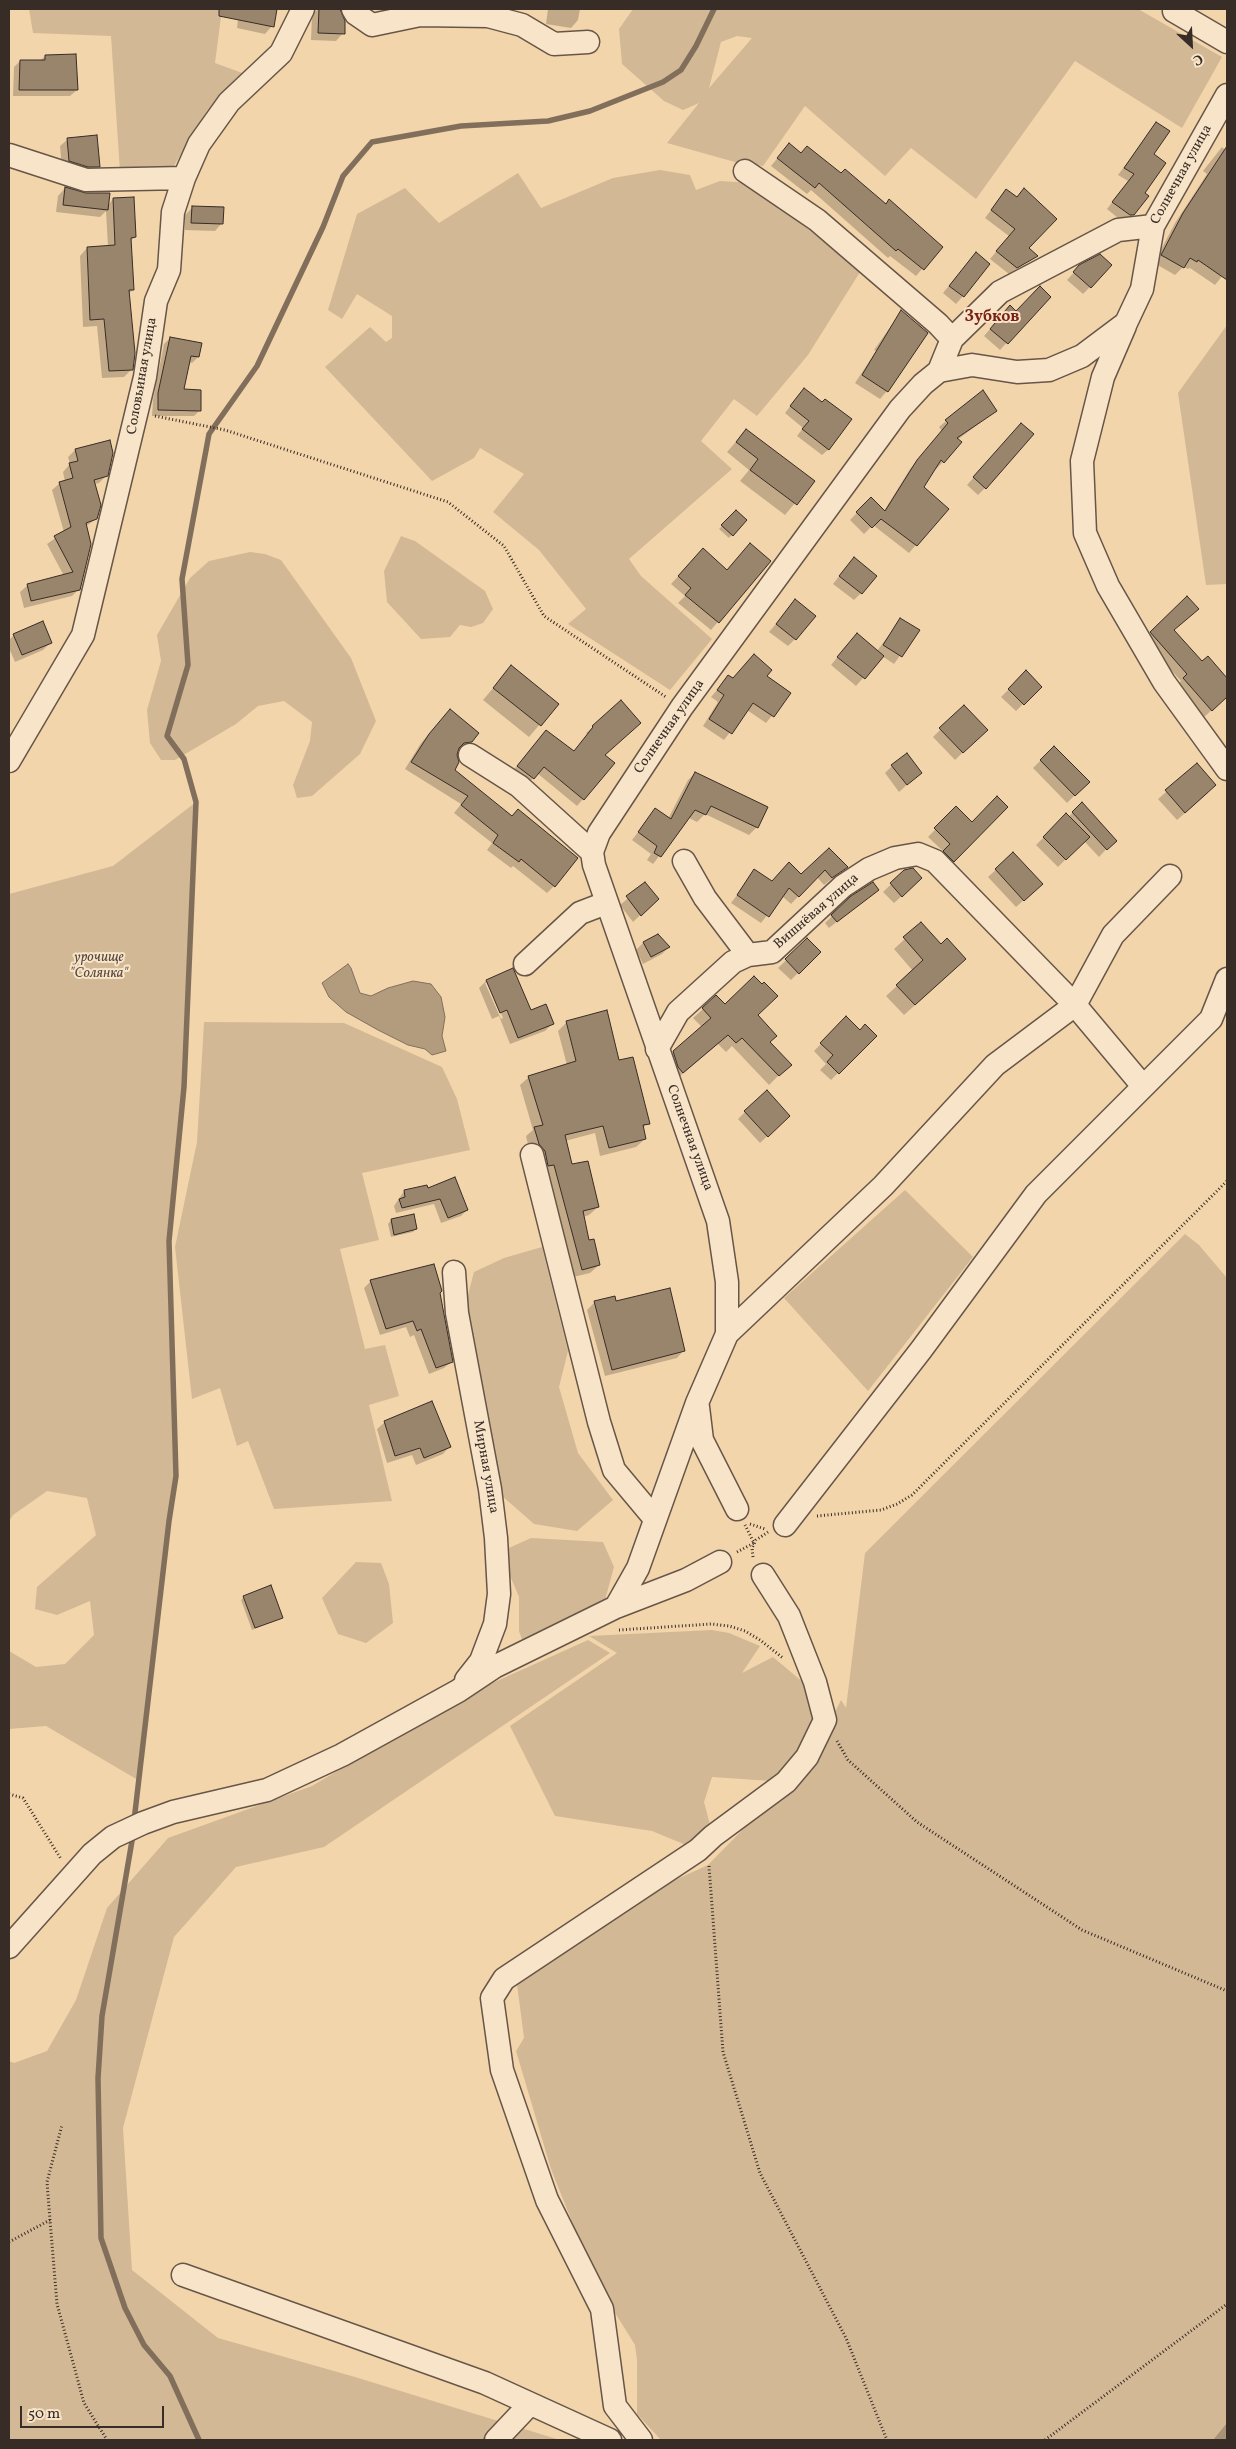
<!DOCTYPE html>
<meta charset="utf-8">
<style>
body{margin:0}
#map{position:relative;width:1236px;height:2449px;overflow:hidden;background:#f3d5ac;font-family:Vollkorn,serif}
canvas{display:block}
.frame{position:absolute;inset:0;border:10px solid #382c26;pointer-events:none}
.north{position:absolute;left:1166px;top:20px;width:50px;height:50px;-webkit-text-stroke:4px #f7e4c9;paint-order:stroke;rotate:155deg;font-size:14px;font-weight:700;line-height:20px;text-align:center;color:#382c26}
.north::after{content:'';display:block;margin:auto;width:18px;height:22px;background:#382c26;clip-path:polygon(50% 0,100% 100%,50% 72%,0 100%)}
.scale{position:absolute;left:20px;top:2406px;width:144px;height:22px;box-sizing:border-box;border:2px solid #382c26;border-top:0;padding-left:6px;font-size:15px;line-height:18px;white-space:nowrap;color:#382c26;-webkit-text-stroke:4px #f7e4c9;paint-order:stroke}
</style>
<div id="map">
<canvas width="1236" height="2449"></canvas>
<div class="frame"></div>
<div class="north">С</div>
<div class="scale">50 m</div>
</div>
<script>
const context = document.querySelector('canvas').getContext('2d');
context.lineJoin = 'round';
function fillPath(path, color) { context.fillStyle = color; context.fill(path, 'evenodd'); }
const shape = rows => new Path2D(rows.map(r => 'M' + r).join(''));
function strokePath(path, color, width, dash) { context.strokeStyle = color; context.lineWidth = width; context.lineCap = dash ? 'butt' : 'round'; context.setLineDash(dash || []); context.stroke(path); }
function drawText(font, color, halo, rows, align = 'center') {
  context.font = font + ' Vollkorn,serif'; context.lineWidth = 4; context.setLineDash([]); context.textBaseline = 'middle'; context.strokeStyle = halo; context.fillStyle = color; for (const [text, x, y, turn = 0] of rows) {
    context.save(); context.translate(x, y); context.rotate((+turn || 0) * Math.PI / 180); context.textAlign = isNaN(turn) ? turn : align; if (halo) context.strokeText(text, 0, 0); context.fillText(text, 0, 0); context.restore();
  }
}
fillPath(shape([
 [29,9,222,9,215,63,245,74,207,111,172,169,120,172,111,36,33,33],
 [633,9,1138,9,1222,57,1182,128,1075,61,976,199,911,148,885,176,805,106,763,166,735,162,667,143,699,103,683,110,664,101,622,64,619,29],
 [737,36,752,38,709,88,721,42],
 [660,170,690,175,696,190,720,181,752,183,860,272,808,355,757,416,734,399,701,441,732,469,629,559,641,576,712,639,670,690,568,624,586,609,539,550,493,512,524,474,480,448,474,458,432,481,325,367,370,327,386,342,392,338,392,316,357,294,342,319,328,310,357,214,405,188,439,223,518,173,541,208,613,178],
 [1227,325,1227,584,1206,585,1178,393],
 [401,536,415,541,485,591,493,609,483,623,471,627,460,625,450,637,421,639,387,602,384,571],
 [250,552,265,554,281,560,351,658,376,721,360,754,312,796,297,798,293,785,310,741,312,722,284,701,258,706,236,724,175,760,161,760,150,743,147,710,161,661,157,635,190,578,209,561],
 [196,802,184,1087,169,1241,176,1476,169,1521,138,1780,46,1726,9,1729,9,1651,36,1667,65,1664,94,1635,90,1601,57,1615,35,1609,37,1587,96,1535,87,1498,47,1491,13,1515,9,1521,9,894,113,866],
 [204,1022,344,1023,442,1067,457,1099,470,1150,362,1173,379,1240,340,1249,365,1349,385,1345,399,1396,369,1405,392,1501,274,1509,248,1441,237,1446,220,1388,192,1399,175,1247,197,1142],
 [905,1190,973,1257,868,1391,784,1298],
 [1185,1234,1199,1245,1227,1278,1227,2440,661,2440,637,2414,637,2360,635,2345,596,2282,551,2169,516,2051,524,2038,517,1984,603,1913,708,1865,811,1760,841,1700,846,1708,865,1553],
 [542,1247,568,1351,559,1387,578,1453,613,1500,577,1531,534,1524,501,1495,478,1365,465,1306,474,1272,504,1258],
 [531,1538,603,1542,614,1567,605,1600,524,1645,519,1631,519,1597,500,1552],
 [356,1562,381,1563,389,1584,393,1623,366,1643,338,1634,322,1598],
 [712,1630,729,1633,760,1646,742,1673,773,1657,810,1688,820,1707,786,1782,712,1777,704,1802,713,1836,698,1850,652,1831,555,1816,510,1726,617,1653,589,1636],
 [588,1640,610,1653,324,1847,236,1867,174,1937,123,2128,132,2270,218,2338,355,2377,560,2440,9,2440,9,2061,14,2063,47,2051,76,2000,107,1908,168,1838,312,1786,468,1694]
]), '#d3b895');
const water = shape([
 [348,964,351,968,360,993,371,996,388,988,413,981,431,984,441,997,445,1017,442,1036,446,1051,432,1055,425,1049,408,1045,378,1030,346,1012,329,997,322,983,348,964]
]);
fillPath(water, '#b39c7e');
strokePath(water, '#826f5b', 1);
fillPath(shape([
 [239,9,276,9,272,26,265,34,237,28],
 [318,9,340,9,344,21,343,33,336,41,311,40,312,15],
 [548,9,580,9,578,20,571,28,546,24],
 [45,56,77,90,70,96,13,96,14,67,20,61,40,61],
 [1156,124,1152,154,1143,193,1133,214,1126,221,1123,222,1107,209,1128,181,1118,175],
 [68,139,98,166,91,174,62,168,60,146],
 [789,144,801,154,841,175,941,247,916,276,890,256,888,258,811,190,807,194,771,166],
 [1222,147,1225,150,1227,148,1227,270,1215,285,1190,268,1188,269,1183,267,1175,275,1154,263,1175,223,1207,174,1203,171],
 [65,188,108,205,113,199,135,237,130,241,133,290,128,294,132,369,124,377,102,378,97,326,83,327,80,256,87,248,108,247,106,211,100,217,56,212,58,196],
 [1024,189,1027,248,1036,256,1009,274,990,259,1009,236,985,218,1000,198,1016,198],
 [192,208,222,223,215,231,185,230,185,215],
 [969,261,963,296,956,304,943,293],
 [1080,266,1090,287,1083,294,1067,280],
 [1049,297,1000,350,984,336,1003,314,1016,312],
 [901,312,887,391,880,399,855,383,876,351,874,350],
 [170,338,198,357,192,363,188,362,182,391,200,410,194,416,152,416,153,400,164,344],
 [798,396,829,449,822,455,797,436,803,428,785,413],
 [996,411,957,440,943,462,936,469,935,467,922,487,947,509,909,553,873,525,864,534,850,520,871,498,884,511,910,469,942,431,939,427,946,421],
 [746,430,813,481,785,515,740,481,749,470,727,452],
 [1014,432,985,488,978,495,967,485],
 [109,441,107,475,99,483,94,484,96,519,85,527,79,589,72,596,24,608,20,592,28,585,64,576,47,544,64,532,52,490,60,483,65,482,63,472,70,464,68,457,75,450],
 [736,511,745,520,729,538,719,529],
 [696,557,726,571,769,561,711,630,678,603,685,596,671,584],
 [847,566,861,593,854,600,833,584],
 [1187,598,1173,631,1201,663,1208,658,1227,680,1227,697,1204,717,1177,686,1181,681,1144,640],
 [795,601,795,639,788,646,769,632],
 [901,619,918,630,894,664,882,656,856,686,831,665,850,642,877,651],
 [14,635,50,643,43,650,15,662,9,648,9,640],
 [511,667,557,704,529,737,483,700],
 [1026,672,1040,687,1016,711,1001,697],
 [765,676,790,694,766,723,747,710,724,740,703,726,718,702,711,697,728,677,732,680],
 [621,702,603,755,583,799,577,806,537,773,527,785,511,773,540,738,573,753,588,735,586,733],
 [964,706,986,730,955,760,933,737],
 [443,718,471,741,463,749,457,750,453,770,554,886,547,893,513,866,511,868,487,850,492,843,454,813,461,804,405,769,421,743],
 [1054,747,1088,782,1067,803,1033,768],
 [1197,765,1208,793,1177,820,1158,799],
 [892,766,920,773,899,792,885,773],
 [695,773,766,808,757,827,749,835,705,814,697,822,689,818,653,864,647,860,651,854,632,840,655,810,668,819,688,780],
 [1082,804,1115,840,1099,857,1084,841,1058,867,1036,845,1066,815,1068,817],
 [1006,807,946,868,937,859,944,852,928,837,956,808,972,824],
 [828,850,846,867,824,885,817,877,791,904,782,896,761,923,731,903,755,871,771,882,801,876],
 [1013,854,1034,891,1016,907,988,877],
 [905,871,913,886,894,903,883,892],
 [645,884,657,899,633,922,620,905],
 [877,890,829,928,825,923,832,916],
 [921,924,954,970,904,1015,886,996,913,971,894,949],
 [807,940,819,952,791,980,778,968],
 [643,943,669,947,662,954,643,964,636,950],
 [512,970,531,1012,552,1024,545,1031,510,1044,499,1016,492,1019,479,988,486,981],
 [485,983,488,983,503,1018,501,1019],
 [725,1006,769,1043,780,1074,769,1085,732,1046,726,1052,718,1044,673,1082,664,1062,702,1027,693,1018,703,1009],
 [846,1018,859,1031,875,1036,831,1080,820,1070,826,1064,814,1051],
 [567,1022,618,1062,648,1123,642,1129,645,1139,636,1147,600,1156,595,1133,565,1141,571,1166,598,1207,589,1215,583,1217,588,1241,599,1265,590,1273,573,1277,530,1153,526,1136,533,1130,520,1085,529,1077,567,1065,558,1031],
 [745,1112,781,1123,760,1143,738,1119],
 [427,1190,467,1210,461,1216,441,1223,434,1204,396,1213,394,1206,404,1191],
 [391,1220,416,1229,413,1232,391,1237,388,1224],
 [371,1281,438,1293,451,1362,444,1368,429,1374,414,1335,410,1337,406,1327,380,1335,364,1288],
 [595,1302,615,1303,684,1350,677,1358,605,1376,587,1310],
 [385,1422,450,1446,443,1454,416,1465,412,1455,387,1463,377,1429],
 [244,1597,281,1617,252,1630,241,1600],
 [1227,2423,1227,2440,1213,2440]
]), '#0003');
strokePath(shape([
 [134,1821,169,1521,176,1476,169,1241,184,1087,196,802,184,759,167,736,188,665,182,579,209,434,257,366,323,227,343,176,372,142,461,126,548,121,590,111,663,82,681,70,696,46,714,9],
 [133,1835,102,2016,98,2078,101,2238,125,2308,144,2345,170,2376,199,2440]
]), '#826f5b', 5.5);
const building = shape([
 [219,9,277,9,274,27,219,16,219,9],
 [319,9,340,9,345,21,345,34,318,33,319,9],
 [76,54,78,90,19,90,20,60,45,60,45,55,76,54],
 [1156,122,1170,131,1154,154,1166,163,1145,193,1149,196,1134,215,1130,215,1112,202,1134,174,1124,168,1156,122],
 [97,135,100,167,88,167,69,161,67,138,97,135],
 [789,143,801,153,807,146,841,173,845,169,886,204,889,199,943,247,924,270,898,249,896,251,819,183,815,188,777,158,789,143],
 [1227,146,1227,280,1198,260,1197,262,1190,258,1184,268,1161,255,1183,213,1227,146],
 [65,187,86,193,110,193,108,210,63,205,65,187],
 [1024,188,1057,219,1029,248,1038,256,1017,268,996,251,1015,229,991,210,1006,189,1017,197,1024,188],
 [134,197,136,237,131,238,134,290,129,290,135,353,133,370,109,371,104,319,90,320,87,247,115,245,113,198,134,197],
 [192,206,224,207,223,224,191,223,192,206],
 [976,252,990,264,964,297,949,286,976,252],
 [1100,254,1112,265,1091,288,1073,272,1079,265,1100,254],
 [1040,286,1051,297,1008,344,990,329,1010,305,1016,311,1040,286],
 [901,310,928,333,888,392,862,375,901,310],
 [170,337,202,343,199,357,191,356,184,389,201,390,201,411,158,410,158,393,170,337],
 [804,388,822,402,825,399,852,419,829,450,802,429,809,421,790,406,804,388],
 [983,390,997,411,957,438,962,442,944,463,941,460,924,487,949,509,917,546,881,519,872,528,856,512,871,497,885,511,917,460,948,423,945,420,983,390],
 [1021,423,1034,434,986,489,973,477,1021,423],
 [746,429,815,481,797,505,750,470,758,459,736,442,746,429],
 [110,440,113,453,108,476,94,480,101,505,97,519,86,523,91,544,80,590,31,601,27,584,73,572,54,536,71,527,59,482,73,478,69,463,78,461,75,449,110,440],
 [736,510,747,520,733,536,721,525,736,510],
 [750,543,771,561,719,623,685,595,691,588,678,576,703,548,727,570,750,543],
 [854,557,877,576,862,594,839,576,854,557],
 [1187,596,1199,609,1174,630,1202,661,1208,656,1227,678,1227,697,1212,711,1183,678,1187,674,1150,632,1187,596],
 [795,599,816,616,796,640,776,624,795,599],
 [900,618,920,630,902,657,883,645,900,618],
 [43,621,52,643,22,655,13,634,43,621],
 [857,633,884,656,865,679,837,657,857,633],
 [754,654,772,670,767,676,791,693,774,717,753,703,732,734,709,719,724,695,717,690,728,675,733,678,754,654],
 [511,665,559,704,541,726,493,688,511,665],
 [1026,670,1042,687,1024,705,1008,689,1026,670],
 [621,700,641,723,605,755,615,763,584,800,544,767,534,779,517,766,546,730,574,751,593,727,592,726,621,700],
 [964,705,988,730,963,753,939,728,964,705],
 [450,709,479,733,472,742,464,743,459,748,457,755,459,762,455,770,512,816,518,809,578,858,555,887,521,859,519,862,493,843,498,835,461,805,468,796,411,762,429,734,450,709],
 [1054,746,1090,782,1075,796,1040,760,1054,746],
 [907,753,922,773,907,785,891,765,907,753],
 [1197,763,1216,785,1185,813,1165,790,1197,763],
 [695,772,768,807,758,828,711,806,706,815,695,810,661,857,654,853,657,846,638,832,655,808,671,819,695,772],
 [997,796,1008,807,954,862,943,851,950,844,934,828,956,806,972,822,997,796],
 [1082,802,1117,841,1107,850,1072,812,1082,802],
 [1066,813,1090,837,1066,860,1043,837,1066,813],
 [829,848,848,867,832,878,825,870,799,897,789,888,769,917,737,895,754,869,772,881,789,862,801,874,829,848],
 [1013,852,1043,884,1024,901,995,869,1013,852],
 [913,868,922,878,902,897,890,883,904,870,913,868],
 [645,882,659,899,641,916,626,896,645,882],
 [873,882,879,890,837,922,831,915,851,896,873,882],
 [921,922,941,944,947,938,966,959,915,1005,896,985,923,960,903,937,921,922],
 [658,934,670,947,651,957,643,942,658,934],
 [807,938,821,952,799,974,785,959,807,938],
 [513,968,531,1010,546,1004,554,1024,518,1038,507,1010,500,1013,486,980,513,968],
 [754,976,762,984,764,982,778,996,758,1015,777,1036,770,1042,792,1065,779,1076,742,1038,736,1043,728,1035,683,1073,678,1067,673,1051,711,1018,702,1008,716,995,725,1004,754,976],
 [607,1010,619,1060,633,1057,650,1124,643,1125,646,1139,609,1148,603,1126,565,1135,572,1164,588,1161,599,1207,583,1211,589,1240,594,1239,600,1265,582,1270,554,1165,548,1166,545,1151,539,1144,534,1127,543,1125,528,1076,576,1061,566,1021,607,1010],
 [846,1016,860,1030,865,1024,877,1036,839,1074,827,1062,833,1055,820,1043,846,1016],
 [767,1090,790,1116,768,1137,744,1111,767,1090],
 [455,1177,468,1210,448,1218,440,1199,402,1208,399,1199,405,1197,404,1190,427,1185,428,1188,455,1177],
 [414,1214,417,1229,394,1235,391,1219,414,1214],
 [434,1264,442,1291,440,1293,453,1362,436,1368,421,1329,417,1331,413,1321,386,1329,370,1280,434,1264],
 [670,1288,685,1351,612,1370,594,1301,615,1296,616,1301,670,1288],
 [432,1401,451,1447,424,1458,420,1448,395,1456,384,1421,432,1401],
 [271,1585,283,1618,255,1628,243,1596,271,1585]
]);
fillPath(building, '#99846c');
strokePath(building, '#382c26', 1);
const minor = shape([
 [353,9,356,14,372,25,420,15,488,16,522,25,554,44,588,42],
 [1174,11,1227,42],
 [9,155,86,180,184,178],
 [745,171,817,220,938,324,952,339,939,371],
 [1125,326,1103,377,1082,461,1085,533,1108,586,1164,682,1227,769],
 [952,339,1000,292,1118,230,1153,226],
 [470,755,519,786,592,852],
 [9,761,83,635,145,377,156,301,169,270,173,212,184,178,199,144,229,102,281,53,303,9],
 [684,861,705,898,748,955],
 [525,964,580,913,606,903],
 [657,1049,678,1012,733,962,748,955,772,952,843,886,869,869,895,858,918,854,935,861,1075,1005,1142,1085],
 [532,1155,599,1422,614,1470,655,1519],
 [454,1272,457,1313,490,1489,496,1538,499,1594,495,1624,481,1661,466,1680],
 [727,1334,883,1186,995,1065,1075,1005,1113,935,1170,876],
 [698,1407,702,1440,737,1509],
 [785,1525,921,1350,1036,1194,1211,1019,1227,979],
 [616,1607,638,1568,697,1403,727,1334,727,1282,718,1221,594,865,592,852,599,833,682,707,900,409,923,384,939,371,972,365,1017,372,1049,370,1082,356,1126,323,1142,289,1153,226,1227,95],
 [9,1947,92,1854,113,1837,143,1823,173,1812,267,1790,342,1755,458,1691,494,1667,616,1607,686,1580,720,1562],
 [183,2275,485,2383,610,2440],
 [496,2440,530,2404],
 [641,2440,615,2406,602,2309,547,2200,502,2070,492,1998,504,1979,698,1850,713,1836,786,1782,807,1757,825,1720,815,1682,789,1616,763,1575]
]);
strokePath(minor, '#675648', 25);
strokePath(shape([
 [155,416,225,430,448,502,504,546,544,616,666,697],
 [817,1516,881,1510,897,1504,912,1495,1227,1181],
 [750,1524,765,1529],
 [737,1552,754,1543,745,1525],
 [753,1557,752,1548,756,1540,768,1532],
 [619,1630,711,1624,729,1626,745,1631,760,1640,783,1658],
 [837,1741,848,1760,917,1822,1082,1930,1227,1991],
 [9,1794,23,1798,61,1859],
 [709,1866,723,2052,760,2173,846,2338,887,2440],
 [50,2220,47,2182,62,2125],
 [9,2242,50,2220,57,2304,84,2403,107,2440],
 [1045,2440,1227,2304]
]), '#382c26', 3, [1, 2.5]);
strokePath(minor, '#f7e4c9', 22);
drawText('14px', '#382c26', '#f7e4c9', [
 ["Солнечная улица",1182,175,-61],
 ["Соловьиная улица",143,376,-80],
 ["Солнечная улица",670,727,-55],
 ["Вишнёвая улица",817,912,-41],
 ["Солнечная улица",689,1138,70],
 ["Мирная улица",485,1467,80]
]);
drawText('italic 14px', '#57483c', '#f7e4c9', [
 ["урочище",99,958],
 ["\"Солянка\"",99,974]
]);
drawText('bold 16px', '#7a1f14', '#f7e4c9', [
 ["Зубков",992,318]
]);
</script>
